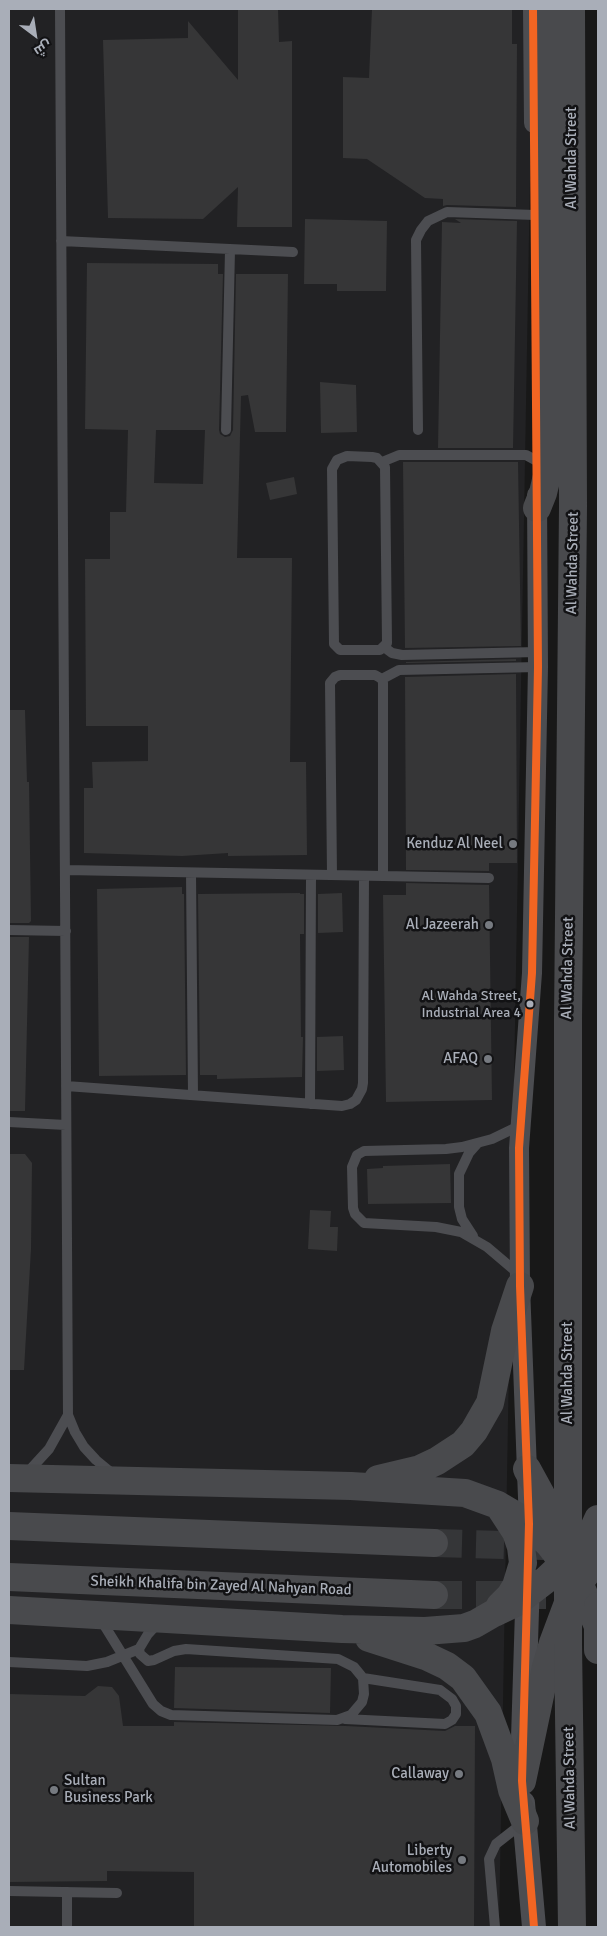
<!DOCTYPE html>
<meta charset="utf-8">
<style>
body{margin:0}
#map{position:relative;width:607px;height:1936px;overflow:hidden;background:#181818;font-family:Signika,Cairo,sans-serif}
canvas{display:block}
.frame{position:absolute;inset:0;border:10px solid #a9aeb8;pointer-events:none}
.north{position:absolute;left:10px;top:10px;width:50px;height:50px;-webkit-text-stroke:4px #121214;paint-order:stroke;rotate:149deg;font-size:14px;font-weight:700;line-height:20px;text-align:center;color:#a9aeb8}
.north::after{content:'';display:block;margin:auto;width:18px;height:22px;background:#a9aeb8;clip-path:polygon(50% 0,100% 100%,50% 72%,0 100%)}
</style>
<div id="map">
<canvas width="607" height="1936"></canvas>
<div class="frame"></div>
<div class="north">ش</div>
</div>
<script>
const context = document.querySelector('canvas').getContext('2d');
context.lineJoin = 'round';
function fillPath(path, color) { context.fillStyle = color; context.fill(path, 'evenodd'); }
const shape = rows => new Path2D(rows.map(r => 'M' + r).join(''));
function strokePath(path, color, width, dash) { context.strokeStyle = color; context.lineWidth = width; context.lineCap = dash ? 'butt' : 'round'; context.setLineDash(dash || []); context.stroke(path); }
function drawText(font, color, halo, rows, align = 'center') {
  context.font = font + ' Signika,sans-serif'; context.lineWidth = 5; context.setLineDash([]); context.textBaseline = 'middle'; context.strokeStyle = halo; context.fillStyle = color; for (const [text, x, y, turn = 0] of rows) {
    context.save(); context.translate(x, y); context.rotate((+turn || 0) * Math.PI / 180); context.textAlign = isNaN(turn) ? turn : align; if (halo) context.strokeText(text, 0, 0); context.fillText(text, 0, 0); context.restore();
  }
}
fillPath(shape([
 [9,9,533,9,499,1927,9,1927]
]), '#222224');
fillPath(shape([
 [238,9,278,9,279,42,292,41,292,227,237,227,238,187,203,219,108,218,103,40,188,38,188,21,238,80],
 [372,9,512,9,512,44,517,44,516,207,447,205,443,206,443,199,425,198,367,159,343,158,343,77,369,78],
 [305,219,387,221,386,291,337,291,337,284,304,284],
 [455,219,517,221,513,448,438,448,442,222,461,223],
 [87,263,218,264,218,274,223,274,219,430,220,434,225,437,230,436,233,430,236,274,288,274,286,432,255,432,248,395,241,396,237,558,292,558,290,762,306,762,307,855,228,856,228,853,182,856,84,853,84,788,93,788,92,762,148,761,148,726,86,726,85,559,110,559,110,512,126,512,128,430,85,429],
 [156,430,205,430,203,484,154,483],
 [320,382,356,385,357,432,321,433],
 [403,462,518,462,521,646,405,648],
 [294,477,297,494,270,500,266,483],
 [516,659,516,661,406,663,406,662],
 [516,674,517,863,489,863,489,871,406,870,405,677],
 [9,710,25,710,27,782,29,782,31,921,29,923,9,923],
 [406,883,489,885,492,1100,386,1102,383,895,406,895],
 [182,887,182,894,184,894,186,1075,99,1076,97,889],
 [300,893,300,894,304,894,304,934,300,934,301,1037,303,1037,302,1077,217,1079,217,1075,200,1075,198,894],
 [342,893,343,932,318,933,318,894],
 [9,937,29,937,25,1111,9,1111],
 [343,1036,344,1070,317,1071,317,1037],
 [9,1154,25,1154,32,1163,31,1249,24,1370,9,1370],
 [450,1164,451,1203,368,1204,367,1169,383,1168,383,1166],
 [310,1210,331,1211,330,1227,338,1227,337,1251,308,1249],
 [175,1667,331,1668,330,1713,174,1708],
 [98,1686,112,1687,119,1696,123,1726,174,1726,174,1722,346,1726,445,1731,455,1726,475,1726,474,1927,194,1927,194,1872,107,1871,107,1881,9,1882,9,1694,85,1696]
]), '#363637');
strokePath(shape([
 [434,1543,544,1546],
 [434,1595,592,1595]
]), '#353638', 28, [28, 14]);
strokePath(shape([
 [60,9,68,1415,75,1432,84,1447,96,1460,113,1474],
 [61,241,293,252],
 [226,430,230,250],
 [418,430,416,240,421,230,428,221,447,212,535,215],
 [347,456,372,457,377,458,385,467,387,643,380,650,340,650,334,644,332,469,337,460,347,456],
 [382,462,399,455,526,455,537,461],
 [384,647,392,653,402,655,538,652],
 [382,679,399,670,538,667],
 [66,870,489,878],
 [191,873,193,1095],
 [332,875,330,683,335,677,340,675,375,675,382,679,383,683,383,876],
 [9,930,66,931],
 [66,1086,342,1106,350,1104,356,1100,362,1089,363,1083,364,876],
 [310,1104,311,875],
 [9,1122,66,1125],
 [473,1236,462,1219,459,1207,459,1174,469,1153,477,1144],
 [520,1275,487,1247,461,1232,436,1227,364,1223,355,1214,353,1208,352,1167,357,1155,364,1151,446,1149,462,1147,492,1139,521,1125],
 [27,1473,49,1449,68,1415],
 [101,1620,153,1704,161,1711,171,1715,337,1720,351,1715,362,1702,364,1694,363,1678,354,1667,338,1659,186,1649,174,1651,154,1660,148,1661,140,1654,139,1649,148,1634,159,1622],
 [9,1662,87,1666,107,1662,139,1649],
 [345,1719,445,1724,452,1720,456,1714,456,1706,452,1699,440,1690,363,1678],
 [9,1891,117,1893],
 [67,1892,67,1927],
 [495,1927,489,1859,496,1844,524,1822]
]), '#4c4d51', 10);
strokePath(shape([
 [533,9,534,123],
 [529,1524,520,1286,519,1148,532,973,538,667,537,495]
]), '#4c4d51', 20);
strokePath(shape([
 [523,1738,528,1579],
 [523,1803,534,1927]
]), '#4c4d51', 24);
strokePath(shape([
 [527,1469,550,1511,577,1547],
 [9,1478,351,1486,465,1493,498,1505,515,1515,529,1524,549,1544,579,1583,598,1626],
 [378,1479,420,1469,437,1461,463,1444,474,1431,490,1403,505,1331,520,1286],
 [9,1526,434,1543],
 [9,1577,434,1595],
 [500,1606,510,1596,516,1586,523,1563,521,1547,516,1532,501,1509],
 [9,1610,342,1629,425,1631,464,1628,475,1624,494,1613,517,1602,547,1579,579,1549,592,1532,598,1519],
 [369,1638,428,1657,447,1666,463,1678,488,1713,505,1759,512,1790,525,1821],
 [522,1781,546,1667,553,1643,568,1603,579,1583,598,1558]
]), '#494a4d', 28);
strokePath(shape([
 [537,508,543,493,550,463,547,9],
 [568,1019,573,506,571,9]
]), '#494a4d', 28);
strokePath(shape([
 [568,1019,568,1644,572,1927],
 [598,1606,598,1650]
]), '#494a4d', 28);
strokePath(shape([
 [533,9,538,667,532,973,519,1148,520,1286,529,1524,522,1781,534,1927]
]), '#f26522', 8);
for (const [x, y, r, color] of [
 [513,844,5,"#767a80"],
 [489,925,5,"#767a80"],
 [530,1004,4.5,"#a9aeb8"],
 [488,1059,5,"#767a80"],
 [459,1774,5,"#767a80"],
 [54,1790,5,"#767a80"],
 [462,1860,5,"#767a80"]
]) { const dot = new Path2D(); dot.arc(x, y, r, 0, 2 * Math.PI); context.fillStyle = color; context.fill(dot); strokePath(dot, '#121214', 2); }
drawText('14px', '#a9aeb8', '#121214', [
 ["Al Wahda Street,",521,996],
 ["Industrial Area 4",521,1013]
], 'right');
drawText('15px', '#a9aeb8', '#121214', [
 ["Al Wahda Street",572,158,-90],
 ["Al Wahda Street",573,563,-89],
 ["Al Wahda Street",568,968,-89],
 ["Al Wahda Street",568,1373,-90],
 ["Sheikh Khalifa bin Zayed Al Nahyan Road",221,1586,2],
 ["Al Wahda Street",570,1778,-91]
]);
drawText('15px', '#a9aeb8', '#121214', [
 ["Kenduz Al Neel",503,844],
 ["Al Jazeerah",479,925],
 ["AFAQ",478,1059],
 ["Callaway",449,1774],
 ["Sultan",64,1781,"left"],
 ["Business Park",64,1798,"left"],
 ["Liberty",452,1851],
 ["Automobiles",452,1868]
], 'right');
</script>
